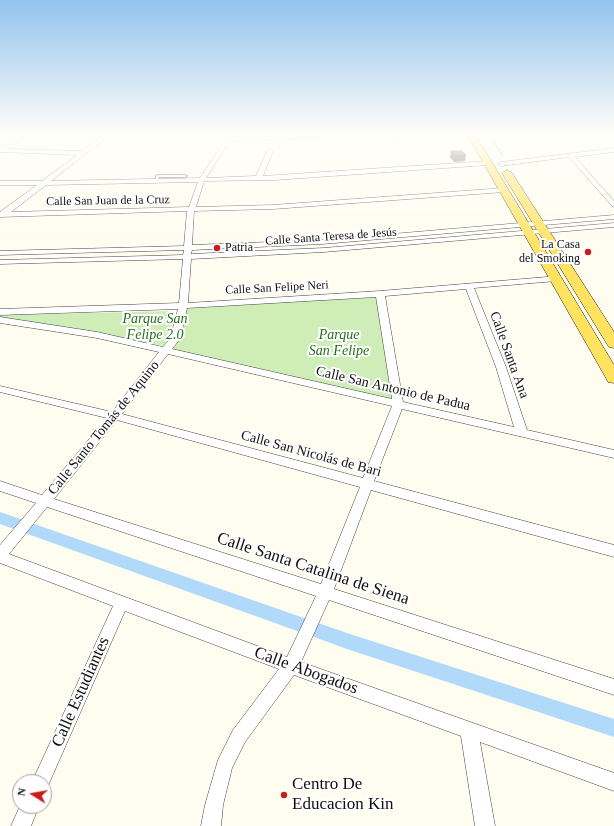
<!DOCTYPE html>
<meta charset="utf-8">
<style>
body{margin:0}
#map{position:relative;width:614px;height:826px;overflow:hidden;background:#fffdf0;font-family:Georgia,serif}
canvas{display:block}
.north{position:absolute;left:12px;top:774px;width:40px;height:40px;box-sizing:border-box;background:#fff;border:1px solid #9f9f9f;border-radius:50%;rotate:281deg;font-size:11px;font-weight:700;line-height:16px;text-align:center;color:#0f0f0f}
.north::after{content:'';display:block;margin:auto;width:14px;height:18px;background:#ca1e1c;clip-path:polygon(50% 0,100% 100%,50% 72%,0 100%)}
</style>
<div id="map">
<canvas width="614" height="826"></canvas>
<div class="north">N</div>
</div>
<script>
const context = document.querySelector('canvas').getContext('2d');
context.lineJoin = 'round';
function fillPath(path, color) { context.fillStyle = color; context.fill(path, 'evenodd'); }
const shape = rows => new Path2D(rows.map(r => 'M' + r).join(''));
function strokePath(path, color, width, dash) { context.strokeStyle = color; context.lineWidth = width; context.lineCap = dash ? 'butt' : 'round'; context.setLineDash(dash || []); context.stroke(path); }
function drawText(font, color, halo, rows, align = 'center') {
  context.font = font + ' Georgia,serif'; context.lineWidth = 4; context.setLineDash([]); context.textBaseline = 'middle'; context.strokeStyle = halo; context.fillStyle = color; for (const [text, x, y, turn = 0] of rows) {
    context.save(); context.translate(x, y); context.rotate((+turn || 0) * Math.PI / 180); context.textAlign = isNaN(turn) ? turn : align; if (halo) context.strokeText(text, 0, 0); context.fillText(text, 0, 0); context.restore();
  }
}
fillPath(shape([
 [377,296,396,403,170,349,185,308],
 [174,311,172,325,165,346,0,317,0,315]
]), '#cfedb7');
fillPath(shape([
 [0,512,347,633,614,719,614,737,347,649,0,524,0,512]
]), '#b1dafa');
const lane = shape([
 [230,134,255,134,254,135,231,136,230,134],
 [386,134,389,134,398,140,396,141,386,134],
 [158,175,185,175,187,176,185,177,159,177,157,182,155,182,156,176,158,175]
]);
const street = shape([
 [20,134,26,134,8,149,82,151,105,134,111,134,51,181,200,178,229,134,235,134,233,137,358,134,355,136,230,141,206,178,256,176,267,151,270,149,273,151,263,176,488,161,491,163,488,165,275,180,204,181,196,207,273,205,504,188,507,190,504,192,273,209,194,211,192,245,322,240,614,215,614,219,322,244,192,250,191,254,324,248,614,223,614,227,324,252,191,259,188,303,380,291,559,276,560,278,556,281,474,288,506,367,527,430,614,450,614,458,402,409,374,481,614,545,614,557,371,490,334,589,614,679,614,695,329,600,301,662,614,773,614,791,480,742,495,826,475,826,461,736,294,675,245,742,232,768,223,805,221,826,201,826,205,805,218,760,233,730,279,669,125,611,47,788,44,790,44,782,32,782,113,606,0,563,0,545,36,503,0,491,0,481,42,495,107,418,0,392,0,386,112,412,159,352,97,338,0,323,0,317,97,332,163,347,170,339,178,309,0,315,0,309,179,303,183,259,0,264,0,260,183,255,184,250,0,255,0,251,184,246,187,211,0,217,0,212,37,185,0,185,0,181,42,181,77,155,0,152,0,148,20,134],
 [198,182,189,207,11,212,46,185,198,182],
 [466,289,496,367,514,427,403,402,385,296,466,289],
 [376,297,392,399,172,349,180,339,187,308,376,297],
 [168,354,392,406,363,478,122,414,168,354],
 [117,420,360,487,321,584,54,499,117,420],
 [47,507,316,596,287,657,9,554,47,507],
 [614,148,614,152,575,157,614,201,614,207,612,206,569,157,501,166,498,164,501,162,614,148],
 [20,806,39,806,31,826,11,826,20,806]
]);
const primary = shape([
 [467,134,475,134,614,365,614,383,608,382,606,378,467,134],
 [507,170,512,173,614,332,614,348,609,347,607,344,502,173,507,170]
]);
strokePath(lane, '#424242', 1.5);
strokePath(street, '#424242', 1);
strokePath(primary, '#202020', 1);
strokePath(shape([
 [489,134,503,156]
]), '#313131', 1, [2.5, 1]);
fillPath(lane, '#fff');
fillPath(street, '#fff');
fillPath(primary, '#ffe260');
fillPath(shape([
 [451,151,466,155,465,161,454,162,450,157]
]), '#4c4640');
const building = shape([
 [451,151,462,151,466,155,455,156,451,151]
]);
fillPath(building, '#58514a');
strokePath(building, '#3e3934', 1);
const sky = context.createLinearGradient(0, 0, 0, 249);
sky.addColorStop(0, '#92c3ef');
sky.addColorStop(0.54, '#fffef8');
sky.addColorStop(1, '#fffef800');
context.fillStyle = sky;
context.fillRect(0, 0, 614, 249);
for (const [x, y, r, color] of [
 [217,248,4,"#ca1e1c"],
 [588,252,4,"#ca1e1c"],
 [284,795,4,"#ca1e1c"]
]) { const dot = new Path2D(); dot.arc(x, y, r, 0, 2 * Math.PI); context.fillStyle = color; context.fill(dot); strokePath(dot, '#fff', 1.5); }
drawText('12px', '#0f0f0f', '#fff', [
 ["Calle San Juan de la Cruz",108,201,-1],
 ["Calle Santa Teresa de Jesús",331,237,-4],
 ["Calle San Felipe Neri",277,288,-3]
]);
drawText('12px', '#0f0f0f', '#fff', [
 ["La Casa",580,245],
 ["del Smoking",580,259],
 ["Patria",225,248,"left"]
], 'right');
drawText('italic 14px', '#266c1a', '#fff', [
 ["Parque San",155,319],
 ["Felipe 2.0",155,335],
 ["Parque",339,335],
 ["San Felipe",339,351]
]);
drawText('14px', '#0f0f0f', '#fff', [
 ["Calle Santa Ana",509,355,70],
 ["Calle San Antonio de Padua",393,389,13],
 ["Calle Santo Tomás de Aquino",104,428,-51],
 ["Calle San Nicolás de Bari",311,454,15]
]);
drawText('17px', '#0f0f0f', '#fff', [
 ["Calle Santa Catalina de Siena",313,569,18],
 ["Calle Abogados",306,671,20],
 ["Calle Estudiantes",81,692,-66]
]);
drawText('17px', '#0f0f0f', '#fff', [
 ["Centro De",292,785],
 ["Educacion Kin",292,805]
], 'left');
</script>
